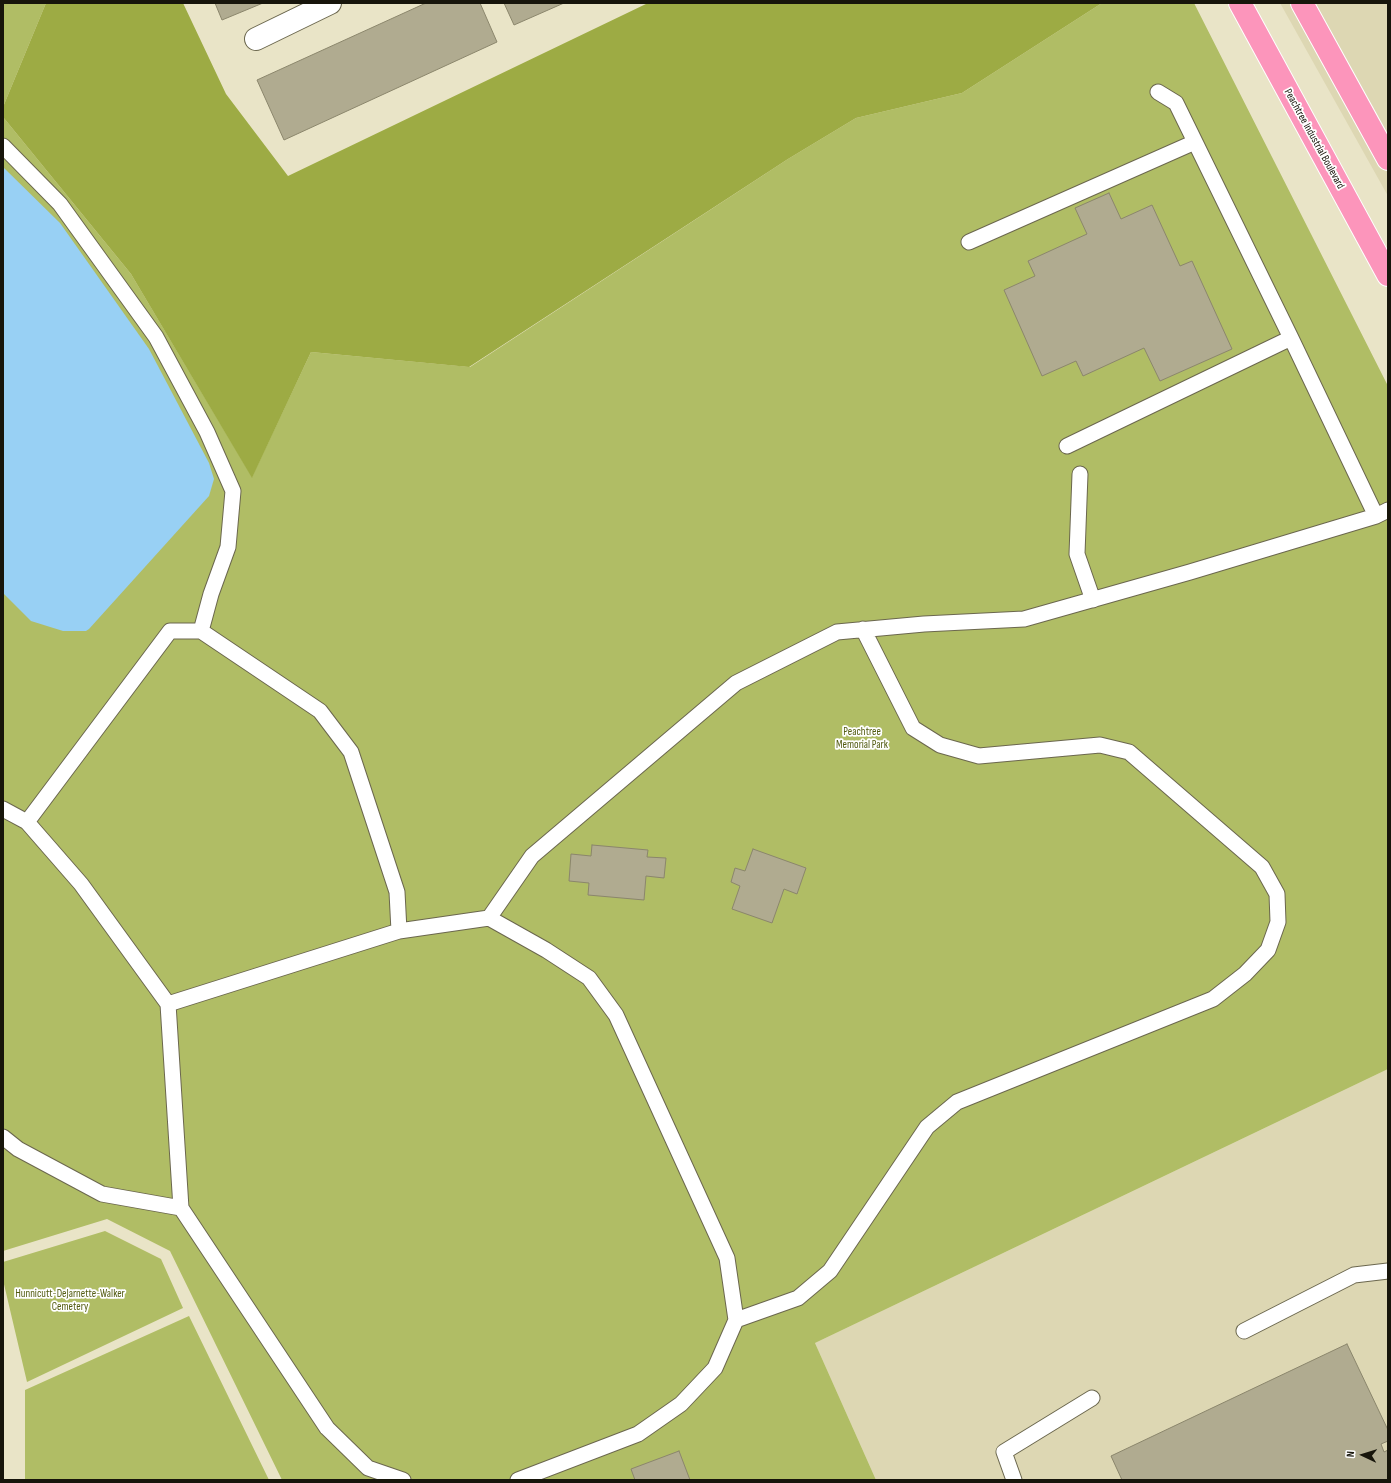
<!DOCTYPE html>
<style>
body{margin:0}
#map{position:relative;width:1391px;height:1483px;overflow:hidden;background:#e9e4c7;font-family:"Sofia Sans Condensed",sans-serif}
canvas{display:block}
.frame{position:absolute;inset:0;border:4px solid #17150b;pointer-events:none}
.north{position:absolute;left:1343px;top:1435px;width:40px;height:40px;-webkit-text-stroke:3px #fff;paint-order:stroke;rotate:274deg;font-size:11px;font-weight:700;line-height:16px;text-align:center;color:#17150b}
.north::after{content:'';display:block;margin:auto;width:14px;height:18px;background:#17150b;clip-path:polygon(50% 0,100% 100%,50% 72%,0 100%)}
</style>
<div id="map">
<canvas width="1391" height="1483"></canvas>
<div class="frame"></div>
<div class="north">N</div>
</div>
<script>
const context = document.querySelector('canvas').getContext('2d');
context.lineJoin = 'round';
function fillPath(path, color) { context.fillStyle = color; context.fill(path, 'evenodd'); }
const shape = rows => new Path2D(rows.map(r => 'M' + r).join(''));
function strokePath(path, color, width, dash) { context.strokeStyle = color; context.lineWidth = width; context.lineCap = dash ? 'butt' : 'round'; context.setLineDash(dash || []); context.stroke(path); }
function drawText(font, color, halo, rows, align = 'center') {
  context.font = font + ' "Sofia Sans Condensed",sans-serif'; context.lineWidth = 3.5; context.setLineDash([]); context.textBaseline = 'middle'; context.strokeStyle = halo; context.fillStyle = color; for (const [text, x, y, turn = 0] of rows) {
    context.save(); context.translate(x, y); context.rotate((+turn || 0) * Math.PI / 180); context.textAlign = isNaN(turn) ? turn : align; if (halo) context.strokeText(text, 0, 0); context.fillText(text, 0, 0); context.restore();
  }
}
fillPath(shape([
 [1280,3,1388,3,1388,196],
 [1388,1069,1388,1480,876,1480,815,1343]
]), '#ddd7b3');
fillPath(shape([
 [3,3,46,3,3,107],
 [1102,3,1194,3,1388,386,1388,1069,815,1343,876,1480,282,1480,170,1251,107,1219,3,1251,3,117,131,274,252,477,311,352,470,367,788,159,856,118,962,93],
 [105,1231,161,1259,183,1308,27,1382,3,1280,3,1262],
 [189,1316,269,1480,25,1480,25,1390]
]), '#b0bd65');
fillPath(shape([
 [46,3,183,3,226,94,288,176,648,3,1102,3,962,93,856,118,788,159,469,367,311,352,252,478,131,274,3,117,3,107]
]), '#9dab44');
fillPath(shape([
 [3,167,60,223,149,349,209,463,214,479,209,496,89,629,86,631,63,631,31,621,3,593]
]), '#98d0f4');
const building = shape([
 [215,3,263,3,222,20,215,3],
 [426,3,480,3,497,42,284,140,257,80,426,3],
 [504,3,564,3,514,25,504,3],
 [1109,193,1121,219,1152,205,1180,266,1192,261,1232,349,1160,381,1144,348,1083,376,1076,361,1042,376,1004,290,1035,276,1028,261,1087,234,1075,208,1109,193],
 [592,845,648,850,647,857,666,858,664,878,646,876,644,900,588,895,589,883,569,881,571,854,591,856,592,845],
 [753,849,806,868,797,894,784,889,772,923,732,909,740,886,731,882,735,868,745,871,753,849],
 [1347,1344,1388,1430,1388,1441,1381,1444,1384,1452,1388,1450,1388,1480,1122,1480,1111,1456,1347,1344],
 [679,1451,690,1480,635,1480,631,1469,679,1451]
]);
fillPath(building, '#b0ab90');
strokePath(building, '#8b866c', 1);
const lane = shape([
 [1158,92,1176,103,1291,338,1376,516],
 [3,146,60,204,156,337,207,432,233,491,228,547,211,594,201,631],
 [969,242,1195,142],
 [1067,446,1291,338],
 [1080,474,1077,554,1093,600],
 [3,809,27,822],
 [489,918,546,950,589,978,616,1015,727,1258,736,1320],
 [168,1004,81,884,27,822,170,631,201,631,320,711,351,752,397,892,399,931],
 [3,1137,18,1149,102,1194,181,1208,168,1004,399,931,489,918,532,856,736,683,837,632,924,624,1024,619,1190,572,1376,516,1388,510],
 [181,1208,327,1428,368,1468,403,1480],
 [1244,1331,1354,1275,1388,1271],
 [518,1480,638,1434,681,1404,715,1368,736,1320,798,1298,830,1271,927,1127,957,1102,1213,999,1245,974,1268,950,1278,922,1277,894,1262,867,1129,752,1100,745,979,756,940,745,913,728,863,629],
 [1014,1480,1004,1452,1092,1398]
]);
const street = shape([
 [256,39,330,3]
]);
const highway = shape([
 [1240,3,1388,275],
 [1302,3,1388,159]
]);
strokePath(lane, '#6b674e', 17);
strokePath(street, '#6b674e', 24);
strokePath(highway, '#fff', 24);
strokePath(lane, '#fff', 15);
strokePath(street, '#fff', 22);
strokePath(highway, '#fc95bb', 22);
drawText('11px', '#17150b', '#fff', [
 ["Peachtree Industrial Boulevard",1314,139,61]
]);
drawText('11px', '#525b10', '#fff', [
 ["Peachtree",862,732],
 ["Memorial Park",862,745],
 ["Hunnicutt-DeJarnette-Walker",70,1294],
 ["Cemetery",70,1307]
]);
</script>
